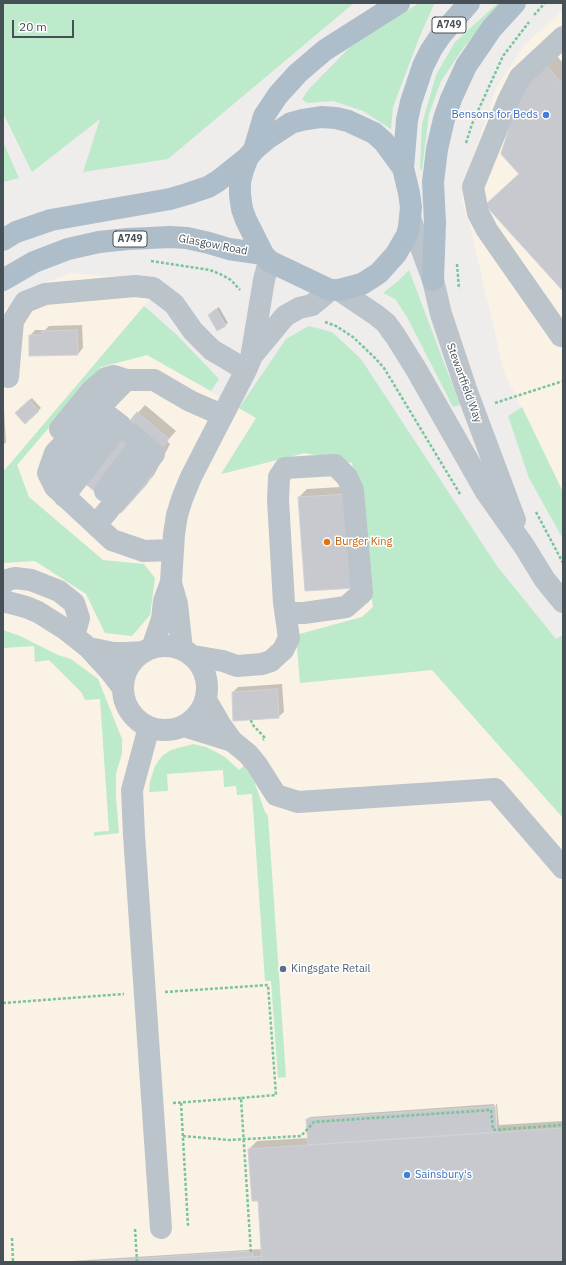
<!DOCTYPE html>
<style>
body{margin:0}
#map{position:relative;width:566px;height:1265px;overflow:hidden;background:#efecec;font-family:"IBM Plex Sans",sans-serif}
canvas{display:block}
.frame{position:absolute;inset:0;border:4px solid #465057;pointer-events:none}
.scale{position:absolute;left:12px;top:20px;width:62px;height:18px;box-sizing:border-box;border:2px solid #465057;border-top:0;padding-left:5px;font-size:12px;line-height:14px;white-space:nowrap;color:#465057;-webkit-text-stroke:3px #fff;paint-order:stroke}
</style>
<div id="map">
<canvas width="566" height="1265"></canvas>
<div class="frame"></div>
<div class="scale">20 m</div>
</div>
<script>
const context = document.querySelector('canvas').getContext('2d');
context.lineJoin = 'round';
function fillPath(path, color) { context.fillStyle = color; context.fill(path, 'evenodd'); }
const shape = rows => new Path2D(rows.map(r => 'M' + r).join(''));
function strokePath(path, color, width, dash) { context.strokeStyle = color; context.lineWidth = width; context.lineCap = dash ? 'butt' : 'round'; context.setLineDash(dash || []); context.stroke(path); }
function drawText(font, color, halo, rows, align = 'center') {
  context.font = font + ' "IBM Plex Sans",sans-serif'; context.lineWidth = 3; context.setLineDash([]); context.textBaseline = 'middle'; context.strokeStyle = halo; context.fillStyle = color; for (const [text, x, y, turn = 0] of rows) {
    context.save(); context.translate(x, y); context.rotate((+turn || 0) * Math.PI / 180); context.textAlign = isNaN(turn) ? turn : align; if (halo) context.strokeText(text, 0, 0); context.fillText(text, 0, 0); context.restore();
  }
}
fillPath(shape([
 [563,10,563,492,504,372,470,226,462,201,464,184,496,88,525,44],
 [71,273,164,281,144,306,3,472,3,310,47,282],
 [147,355,256,418,222,474,305,453,352,463,373,607,362,617,296,635,300,683,432,670,563,818,563,1262,3,1262,3,473,17,464,100,367]
]), '#f9f2e5');
fillPath(shape([
 [3,3,354,3,168,159,83,172,100,119,32,172,3,113],
 [419,3,434,4,419,38,393,107,391,129,363,111,333,101,307,103,302,99,309,89,350,47],
 [498,3,504,3,464,47,441,81,429,114,422,170,420,169,422,124,436,75,455,42],
 [3,142,19,178,3,182],
 [409,270,460,405,453,407,407,317,395,299,383,293,398,281],
 [144,306,177,335,219,379,211,391,147,355,101,367,17,465,29,497,103,560,144,564,155,578,150,615,132,636,105,633,86,594,35,561,3,563,3,472],
 [309,326,332,332,361,359,497,566,556,639,563,635,563,818,432,670,300,683,296,635,362,617,373,607,352,463,305,453,221,474,256,418,239,408,286,339],
 [522,407,563,492,563,539,529,478,508,416],
 [3,630,20,636,58,655,71,659,98,679,122,739,122,754,116,773,116,797,119,833,94,836,94,832,109,831,100,699,85,700,82,693,49,660,35,662,34,646,3,648],
 [193,744,206,747,216,752,225,757,239,770,244,766,254,781,265,812,268,816,286,1077,278,1078,271,981,265,981,252,794,237,795,236,786,224,787,223,770,167,774,168,791,149,792,150,782,155,766,162,756,171,750]
]), '#bdeacb');
fillPath(shape([
 [557,56,563,63,563,290,496,195,520,173,522,89],
 [219,307,228,323,218,330,212,312],
 [82,325,83,348,78,354,30,355,30,336,35,330,45,330,49,326],
 [3,393,6,442,3,445],
 [32,398,41,408,25,423,16,413],
 [145,405,176,431,167,441,170,444,154,475,129,504,125,427],
 [357,486,305,590,299,497,307,489],
 [282,684,284,712,278,717,233,692,238,687],
 [494,1104,495,1125,497,1125,496,1104,497,1104,499,1125,563,1121,563,1262,56,1262,262,1249,259,1200,249,1149,257,1141,309,1138,307,1119,310,1117]
]), '#0003');
const building = shape([
 [546,66,563,84,563,291,485,205,519,174,501,154,521,89,546,66],
 [216,309,226,326,217,331,208,315,216,309],
 [77,330,78,355,29,356,29,335,42,335,42,331,77,330],
 [29,400,39,411,25,424,15,413,29,400],
 [137,412,169,439,160,450,163,452,147,484,121,513,60,463,118,435,137,412],
 [349,494,356,588,305,591,298,497,349,494],
 [277,689,279,718,233,721,232,692,277,689],
 [495,1106,497,1132,308,1145,306,1119,495,1106],
 [563,1128,563,1262,262,1262,258,1201,252,1201,248,1149,563,1128],
 [252,1251,253,1257,177,1262,84,1262,252,1251],
 [261,1256,262,1262,177,1262,253,1257,261,1256]
]);
fillPath(building, '#c7c9ce');
strokePath(building, '#d0d3d7', 1);
strokePath(shape([
 [534,15,545,3],
 [466,143,472,124,503,56,529,22],
 [151,261,210,270,220,274,231,280,240,290],
 [457,264,459,289],
 [325,322,336,326,353,337,375,358,384,368,460,494],
 [495,403,563,381],
 [536,512,563,563],
 [251,720,252,724,265,738,263,740],
 [165,992,268,985,276,1095,241,1098,251,1254],
 [3,1003,124,994],
 [173,1103,241,1098],
 [181,1103,188,1226],
 [183,1136,229,1140,301,1136,314,1122,491,1110,493,1130,563,1125],
 [135,1229,137,1261],
 [12,1238,13,1262]
]), '#78c59a', 2.5, [3, 2]);
strokePath(shape([
 [410,218,433,280,441,314,466,389,515,520],
 [339,290,376,315,386,323,396,337,416,369,486,492,524,546,545,580,563,602],
 [561,336,487,230,478,213,473,187,508,101,520,77,563,37],
 [251,357,285,316,299,308,312,305,330,290],
 [8,377,13,321,25,302,45,294,135,286,153,288,174,304,193,331,212,350,246,370],
 [60,429,92,390,106,378,114,376,126,380],
 [53,483,98,426],
 [105,491,141,443,131,434],
 [64,496,120,425,107,415],
 [96,525,154,454,141,443],
 [173,550,144,551,112,540,55,487,48,473,55,453,126,380,154,380,190,401,222,415],
 [171,583,177,604,182,649],
 [3,584,7,580,15,578,31,580,59,591,74,603,79,618,74,636],
 [3,601,26,607,38,612,65,629,89,648,110,671,123,688],
 '123 688a42 42 0 1 1 84 0a42 42 0 1 1-84 0Z',
 [89,648,113,653,126,653,144,652],
 [152,648,162,619,164,601,171,582,174,534,177,515,182,499,191,477,246,370,251,358,264,280,269,261],
 [193,656,223,661,237,666,262,664,271,661,283,650,289,638,284,603,278,500,279,477,285,468,335,465,347,477,353,490,362,593,346,607,304,613,286,613],
 [206,700,220,724,232,741,248,754,257,765,276,795,298,802,495,789,563,868],
 [184,726,232,741],
 [149,727,132,790,134,835,161,1228]
]), '#bbc4ca', 22);
strokePath(shape([
 [321,117,336,118,348,121,374,133,384,142,403,168,409,193,411,207,409,227,407,235,396,254,379,273,362,284,339,290,330,290,269,261,263,254,246,220,242,209,240,195,240,182,243,170,248,157,254,150,268,138,291,123,302,120,321,117],
 [254,150,264,116,278,95,298,73,325,50,399,3],
 [403,168,407,120,411,102,423,66,431,50,441,35,469,3],
 [3,240,16,232,51,220,170,199,187,194,208,187,218,181,248,157],
 [3,280,34,262,68,249,99,242,128,239,170,237,187,238,209,243,229,249,263,254],
 [433,280,435,223,433,182,437,149,444,119,451,99,466,66,492,28,515,3]
]), '#adbdc9', 22);
for (const [x, y, r, color] of [
 [546,115,4,"#3f7fe0"],
 [327,542,4,"#e8710a"],
 [283,969,4,"#5c6f8a"],
 [407,1175,4,"#3f7fe0"]
]) { const dot = new Path2D(); dot.arc(x, y, r, 0, 2 * Math.PI); context.fillStyle = color; context.fill(dot); strokePath(dot, '#fff', 1.5); }
for (const [x, y, w] of [
 [449,25,34],
 [130,239,34]
]) { const box = new Path2D(); box.roundRect(x - w / 2, y - 8, w, 16, 3); context.fillStyle = '#fff'; context.fill(box); strokePath(box, '#465057', 1); }
drawText('bold 10px', '#465057', null, [
 ["A749",449,25],
 ["A749",130,239]
]);
drawText('11px', '#366cbe', '#fff', [
 ["Bensons for Beds",538,115],
 ["Sainsbury's",415,1175,"left"]
], 'right');
drawText('11px', '#465057', '#fff', [
 ["Glasgow Road",213,245,11],
 ["Stewartfield Way",464,383,70]
]);
drawText('11px', '#c56008', '#fff', [
 ["Burger King",335,542]
], 'left');
drawText('11px', '#4e5e75', '#fff', [
 ["Kingsgate Retail",291,969]
], 'left');
</script>
